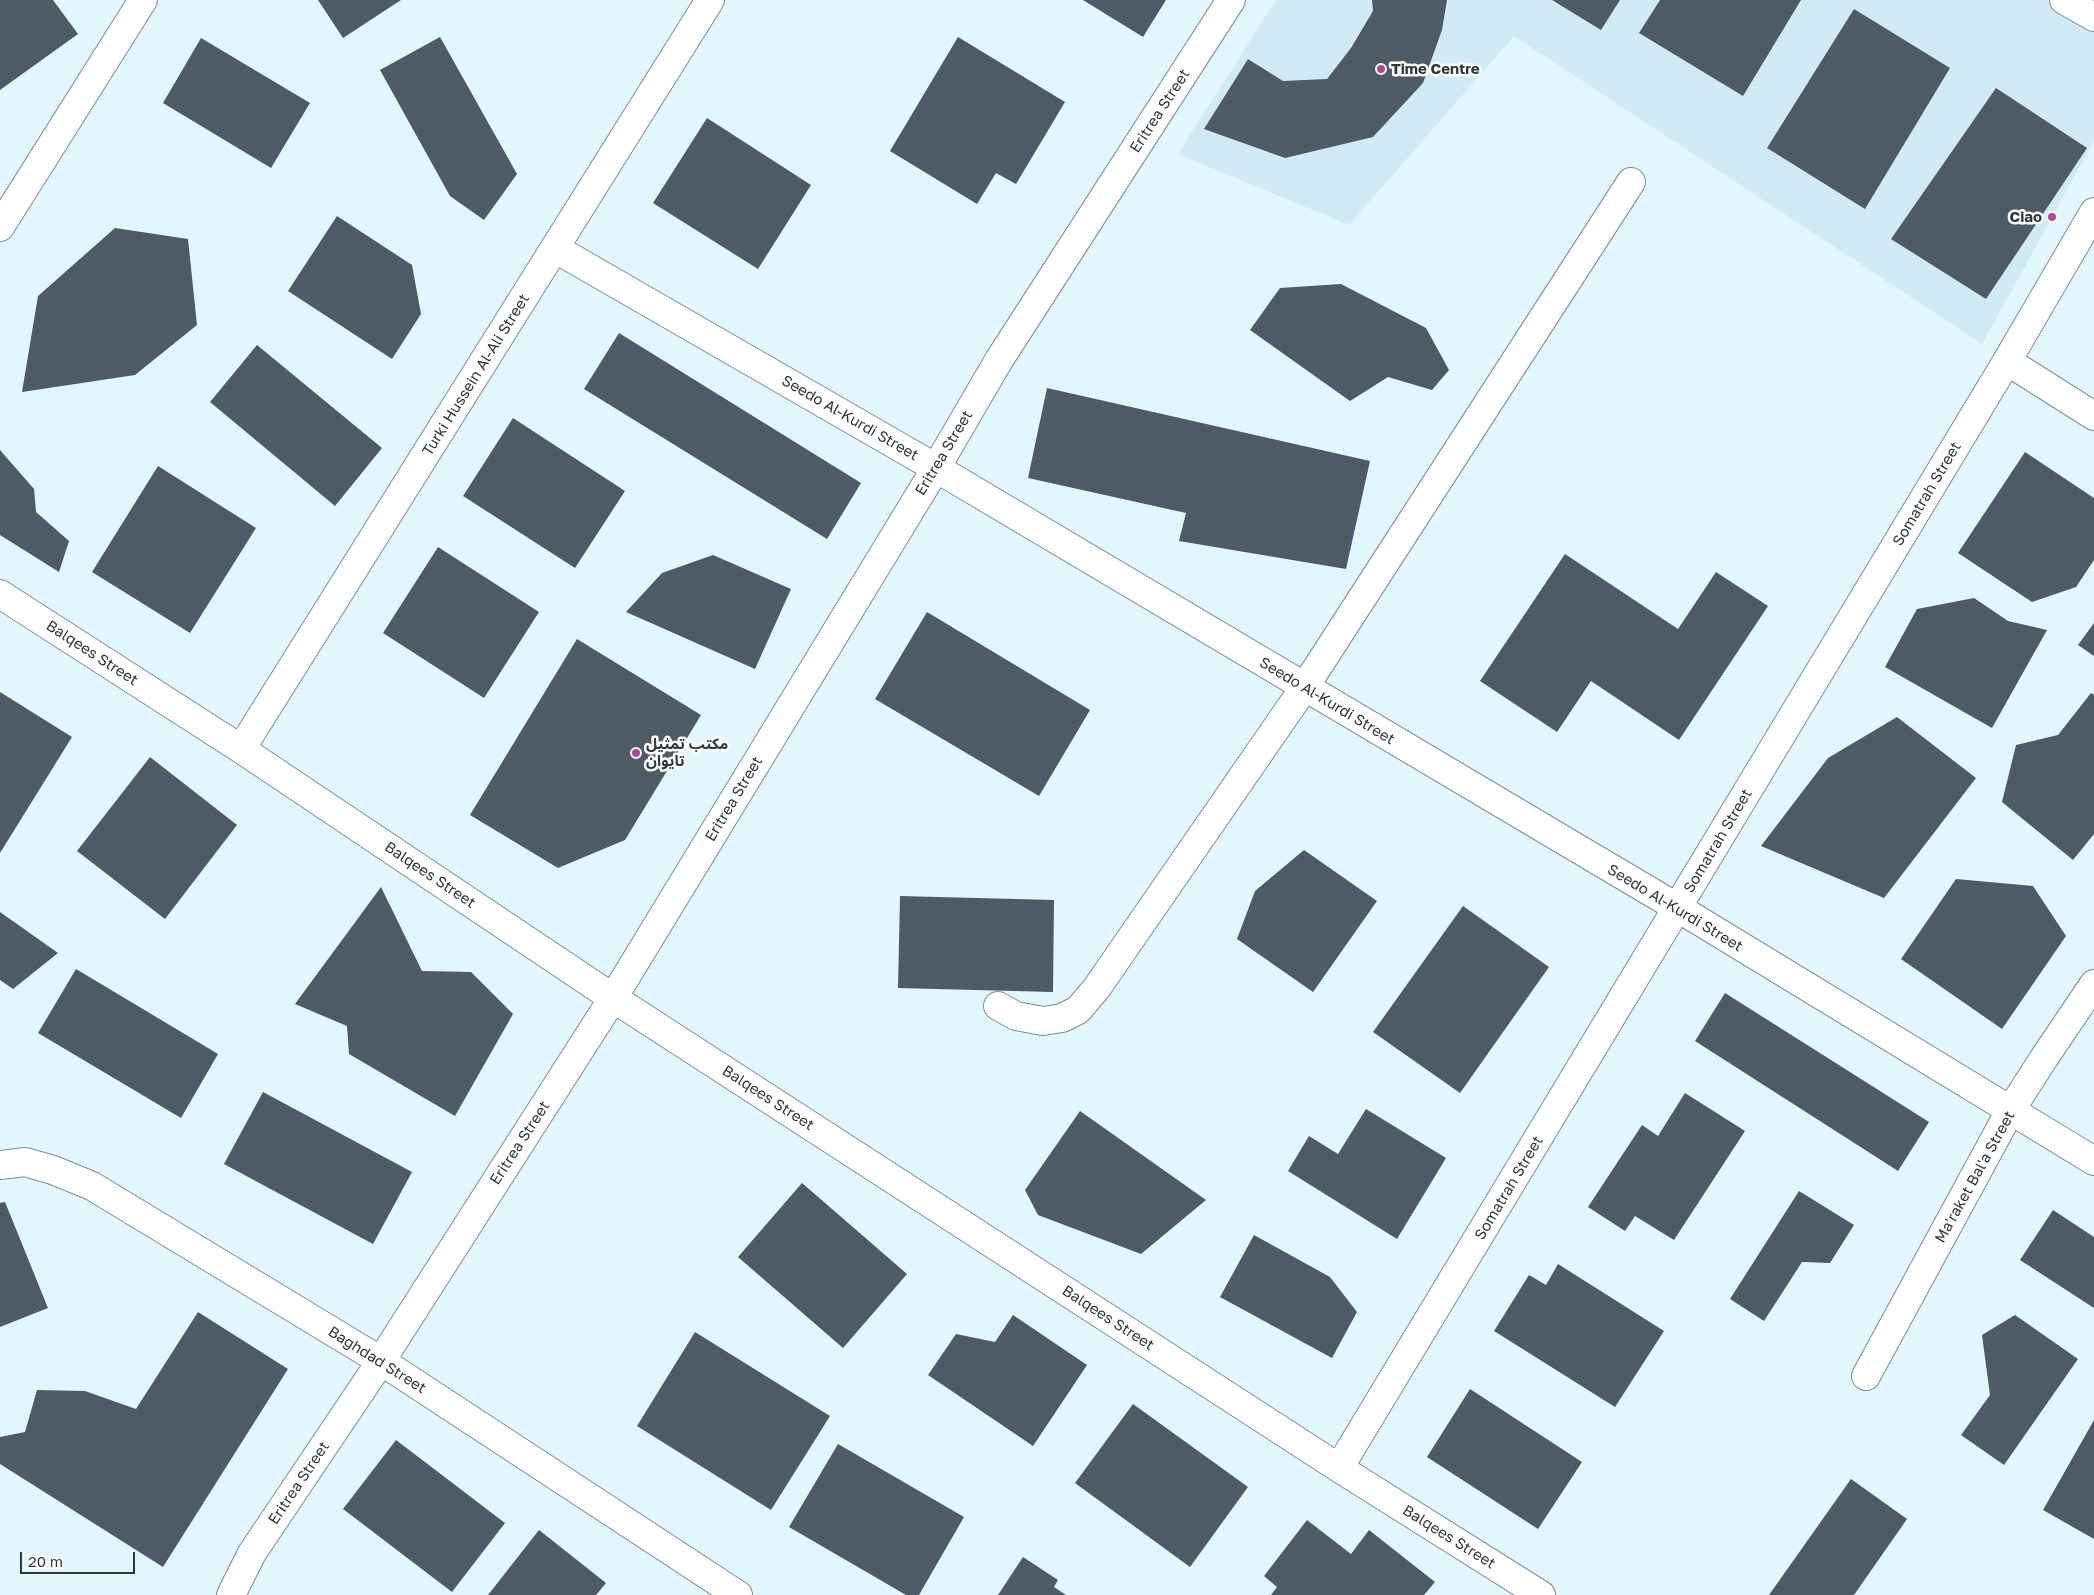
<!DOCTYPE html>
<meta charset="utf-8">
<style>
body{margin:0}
#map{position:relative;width:2094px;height:1595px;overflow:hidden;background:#e2f6fd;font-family:"Golos Text",sans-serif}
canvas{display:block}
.scale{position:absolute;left:20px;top:1552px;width:115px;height:22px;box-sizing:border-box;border:2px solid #30373a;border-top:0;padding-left:6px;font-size:15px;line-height:18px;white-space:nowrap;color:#30373a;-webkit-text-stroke:4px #fff;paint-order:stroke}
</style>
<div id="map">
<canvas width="2094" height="1595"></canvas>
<div class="scale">20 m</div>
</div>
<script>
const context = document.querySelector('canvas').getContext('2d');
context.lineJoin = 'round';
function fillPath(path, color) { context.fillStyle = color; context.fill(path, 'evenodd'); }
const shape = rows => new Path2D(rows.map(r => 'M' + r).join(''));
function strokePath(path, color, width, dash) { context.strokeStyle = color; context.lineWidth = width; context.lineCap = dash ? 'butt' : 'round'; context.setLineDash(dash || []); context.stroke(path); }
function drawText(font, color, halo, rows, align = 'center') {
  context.font = font + ' "Golos Text","Noto Sans Arabic",sans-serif'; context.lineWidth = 5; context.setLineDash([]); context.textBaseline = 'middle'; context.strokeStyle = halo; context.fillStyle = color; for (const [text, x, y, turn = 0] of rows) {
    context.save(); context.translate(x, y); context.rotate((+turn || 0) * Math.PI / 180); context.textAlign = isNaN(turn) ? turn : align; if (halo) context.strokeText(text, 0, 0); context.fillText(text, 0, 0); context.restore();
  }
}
fillPath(shape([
 [1276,0,2094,0,2094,141,1982,344,1514,36,1349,225,1178,154]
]), '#d0ebf5');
fillPath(shape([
 [0,0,53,0,78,34,0,90],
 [318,0,401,0,343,38],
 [1083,0,1166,0,1143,37],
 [1372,0,1447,0,1442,30,1423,83,1373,137,1285,158,1204,129,1248,59,1283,81,1327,79,1351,48,1373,11],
 [1552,0,1620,0,1601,30],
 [1660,0,1801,0,1743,96,1639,33],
 [1854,9,1950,68,1865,209,1767,148],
 [440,37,517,174,484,220,450,196,380,70],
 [958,37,1065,102,1016,184,996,173,977,204,890,151],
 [201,38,310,103,271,168,163,103],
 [1996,88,2087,148,1986,299,1891,239],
 [707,118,811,185,758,269,653,203],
 [337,216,412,265,421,314,392,359,288,291],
 [115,228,188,239,197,325,135,375,22,392,38,296],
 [1341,284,1426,328,1449,370,1432,390,1388,377,1350,401,1250,330,1280,288],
 [619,333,861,483,827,539,584,389],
 [257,345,382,448,335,506,210,402],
 [1047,388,1370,461,1346,569,1179,541,1186,513,1028,478],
 [513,418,625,491,575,568,463,496],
 [0,450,34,489,36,512,69,541,59,572,0,535],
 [2025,452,2094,498,2094,560,2076,587,2032,602,1958,553],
 [158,466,256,528,190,633,92,572],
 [438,547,539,612,484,698,383,633],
 [1565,554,1678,629,1716,572,1768,606,1679,740,1591,681,1557,732,1480,681],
 [713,555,791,589,755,669,626,612,662,573],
 [1974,598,2008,621,2047,630,1992,728,1885,667,1917,609],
 [927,612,1090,710,1039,796,875,699],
 [2094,623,2094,656,2078,645],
 [577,639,701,715,625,840,558,868,470,815],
 [0,692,72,737,0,853],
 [2091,693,2094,695,2094,834,2073,860,2002,802,2016,745,2058,735],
 [1897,717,1976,778,1884,898,1761,846,1828,758],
 [150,757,237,825,165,919,77,851],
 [1304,850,1377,901,1313,992,1237,939,1255,891],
 [1956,879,2033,886,2066,936,2002,1029,1901,959],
 [381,887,422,971,471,972,513,1014,455,1116,349,1054,347,1026,295,1004],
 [900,896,1054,900,1053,992,898,988],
 [1463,906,1549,967,1460,1093,1373,1032],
 [0,912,58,953,13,989,0,980],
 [76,969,218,1054,181,1118,38,1033],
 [1725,993,1929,1122,1898,1171,1695,1041],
 [263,1092,412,1172,373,1244,224,1164],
 [1685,1093,1745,1131,1674,1240,1635,1216,1625,1231,1588,1207,1642,1125,1658,1136],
 [1366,1109,1446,1158,1397,1239,1288,1171,1309,1136,1338,1154],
 [1080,1111,1206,1200,1141,1254,1038,1215,1025,1190],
 [802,1183,907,1274,843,1348,738,1257],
 [1799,1191,1854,1225,1830,1263,1802,1262,1764,1321,1730,1299],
 [5,1202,48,1308,0,1327,0,1203],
 [2053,1210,2094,1237,2094,1308,2020,1260],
 [1254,1235,1330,1277,1357,1312,1332,1358,1220,1297],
 [1558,1264,1664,1331,1615,1407,1494,1331,1529,1275,1546,1285],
 [198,1312,288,1369,163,1567,0,1464,0,1437,25,1432,37,1390,85,1391,136,1409],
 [1013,1315,1087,1365,1033,1446,928,1375,956,1334,995,1342],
 [2015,1315,2078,1359,2004,1465,1961,1435,1990,1395,1982,1335],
 [695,1332,830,1416,771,1510,637,1426],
 [1470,1389,1582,1462,1538,1529,1427,1457],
 [1133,1404,1248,1487,1190,1567,1075,1483],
 [2094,1420,2094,1539,2043,1510],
 [396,1440,505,1523,452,1592,343,1509],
 [838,1444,964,1517,919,1595,906,1595,789,1527],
 [1851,1479,1907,1519,1854,1595,1769,1595],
 [1307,1520,1351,1554,1369,1530,1435,1582,1424,1595,1271,1595,1277,1587,1264,1576],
 [539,1530,606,1583,596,1595,488,1595],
 [1023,1557,1058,1580,1054,1587,1066,1595,998,1595]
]), '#4e5a64');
const minor = shape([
 [2064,0,2094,17],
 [0,227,143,0],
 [556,249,936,468,1678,908,2094,1161],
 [2007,361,2094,416],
 [0,594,241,749,613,998,1339,1468,1541,1595],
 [241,749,710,0],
 [998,1006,1016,1016,1043,1021,1062,1018,1078,1010,1096,989,1304,688,1631,182],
 [0,1165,25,1162,53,1170,92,1186,381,1361,738,1595],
 [1866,1376,2010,1111,2044,1058,2094,984],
 [1339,1468,2007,361,2094,212],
 [231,1595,252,1553,381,1361,613,998,936,468,999,360,1231,0]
]);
strokePath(minor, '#7a8d93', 30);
strokePath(minor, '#fff', 28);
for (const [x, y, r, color] of [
 [1381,69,5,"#b7439c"],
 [2052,217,5,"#b7439c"],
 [636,753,5,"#b7439c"]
]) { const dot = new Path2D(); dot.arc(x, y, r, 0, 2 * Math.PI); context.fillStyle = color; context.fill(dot); strokePath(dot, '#fff', 2); }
drawText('bold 15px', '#30373a', '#fff', [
 ["Time Centre",1391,69],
 ["Ciao",2042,217,"right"],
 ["مكتب تمثيل",646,744],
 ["تايوان",646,761]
], 'left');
drawText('15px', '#30373a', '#fff', [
 ["Eritrea Street",1160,111,-57],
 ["Turki Hussein Al-Ali Street",476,375,-58],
 ["Seedo Al-Kurdi Street",850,418,30],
 ["Eritrea Street",944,453,-59],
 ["Somatrah Street",1927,494,-59],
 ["Balqees Street",92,653,33],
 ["Seedo Al-Kurdi Street",1327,701,31],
 ["Eritrea Street",734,799,-59],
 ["Somatrah Street",1718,841,-59],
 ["Balqees Street",430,875,34],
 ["Seedo Al-Kurdi Street",1675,908,31],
 ["Balqees Street",768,1098,33],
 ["Eritrea Street",520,1143,-57],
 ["Ma'raket Bal'a Street",1975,1177,-61],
 ["Somatrah Street",1509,1188,-59],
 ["Balqees Street",1108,1318,33],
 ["Baghdad Street",377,1360,32],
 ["Eritrea Street",299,1483,-56],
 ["Balqees Street",1449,1537,32]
]);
</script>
